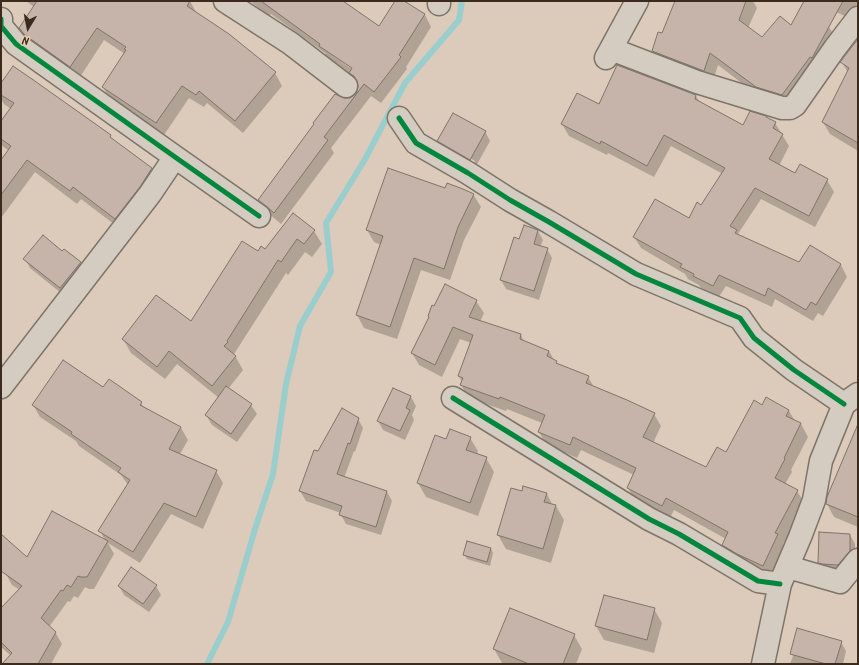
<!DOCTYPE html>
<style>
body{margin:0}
#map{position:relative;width:859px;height:665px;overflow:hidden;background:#dccbba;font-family:Kalam,sans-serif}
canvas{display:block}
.frame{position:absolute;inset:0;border:2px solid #3b2a1e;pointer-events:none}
.north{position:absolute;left:8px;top:8px;width:40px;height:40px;-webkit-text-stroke:3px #e5d1af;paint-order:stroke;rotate:190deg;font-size:11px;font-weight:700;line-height:16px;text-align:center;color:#3b2a1e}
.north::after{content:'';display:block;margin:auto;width:14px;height:18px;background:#3b2a1e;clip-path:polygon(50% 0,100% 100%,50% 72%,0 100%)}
</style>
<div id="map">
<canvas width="859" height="665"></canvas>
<div class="frame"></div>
<div class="north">N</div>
</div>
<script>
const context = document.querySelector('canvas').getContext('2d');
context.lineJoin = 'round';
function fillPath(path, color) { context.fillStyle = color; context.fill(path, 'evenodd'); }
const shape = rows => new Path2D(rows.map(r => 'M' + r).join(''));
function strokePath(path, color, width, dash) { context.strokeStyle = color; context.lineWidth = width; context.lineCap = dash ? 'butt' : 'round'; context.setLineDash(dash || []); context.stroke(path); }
fillPath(shape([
 [26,1,190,1,197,14,275,73,282,86,243,133,207,103,204,107,189,98,164,135,110,100,103,87,125,54,104,40,78,80,28,41,20,28,34,7],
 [250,1,341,1,380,27,396,1,402,1,425,15,431,27,406,67,407,69,381,103,371,96,331,148,334,153,281,224,274,218,266,212,259,200,345,99,352,98,357,94,359,88,359,86,357,85,351,74,327,57,325,53,271,14,269,16],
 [322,46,357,70,356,72,322,48],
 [676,1,753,1,757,8,748,28,762,39,791,27,798,14,829,27,837,40,790,108,764,100,718,65,712,84,661,65,653,51,663,34],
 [817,1,858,1,858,2,849,18,819,4],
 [858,40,858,151,830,134,823,122,848,73,842,62],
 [1,84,110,136,113,140,151,169,159,182,123,231,81,199,77,204,35,172,1,218,1,161,9,151,1,145,1,123,11,109,4,104,1,99],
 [696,96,700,103,743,126,775,123,789,146,779,166,796,174,827,180,834,192,815,227,761,199,738,234,739,236,799,263,810,246,841,265,847,277,823,316,818,313,813,321,775,299,772,307,726,286,719,297,701,288,699,285,688,279,685,274,641,248,634,237,689,220,702,206,723,174,671,146,654,177,608,153,607,155,569,136,562,124,600,105],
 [485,131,490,141,475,168,443,150,438,141],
 [445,144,475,161,474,163,445,146],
 [445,189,473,194,481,207,464,240,450,280,421,270,397,339,364,328,357,315,381,245,374,242,367,230],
 [314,231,322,244,312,257,305,252,288,275,286,273,234,354,243,370,228,389,251,405,257,414,237,442,212,425,206,415,219,398,177,364,165,379,131,353,123,339,191,323,258,252],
 [538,231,543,240,540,247,547,249,552,258,539,300,506,289,501,280,515,239,520,240],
 [62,252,80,263,85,272,66,297,30,268,25,259],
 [476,301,484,313,480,322,521,335,524,341,549,351,554,360,556,361,558,365,588,377,594,387,654,414,661,426,653,443,707,469,726,453,762,406,789,411,795,421,801,424,808,437,791,470,792,472,785,484,797,491,805,504,783,544,785,548,770,578,731,558,723,545,726,539,674,510,670,518,635,500,628,488,634,475,581,450,577,458,546,444,539,432,542,423,507,409,506,411,469,398,461,385,462,382,459,376,471,343,460,339,442,377,419,365,412,353],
 [103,389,141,403,144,408,181,428,188,440,180,454,216,471,223,483,203,529,171,514,140,563,108,543,114,554,94,589,89,589,85,587,78,598,74,596,70,602,68,601,49,627,55,632,62,644,51,664,3,664,11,656,1,647,1,610,20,590,12,585,7,576,1,571,1,535,27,558,106,542,100,531,128,485,121,475,79,446,76,441,40,417,33,405],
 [394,389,411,397,416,406,412,415,414,420,405,440,383,430,378,421],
 [358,419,363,428,355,452,354,451,344,478,387,492,392,501,381,535,346,524,341,515,341,513,306,501,300,491,318,452],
 [858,426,858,527,834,517,827,504],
 [470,438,478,451,477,455,486,458,494,472,478,516,426,497,418,483,447,441],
 [511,489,522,493,547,494,553,506,556,506,564,520,551,563,506,549,498,535],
 [850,535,855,544,855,558,843,574,824,572,819,562],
 [491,549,493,553,490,566,467,559,464,554],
 [119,586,156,586,161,595,149,612,124,595],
 [654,609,662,623,654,653,604,640,596,626],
 [574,635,582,649,576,664,504,664,502,663,494,649],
 [841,642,846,651,843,664,790,664,793,656,791,653]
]), '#0003');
strokePath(shape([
 [207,664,228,622,255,529,273,474,286,384,300,326,331,272,326,223,364,161,405,83,459,20,462,1]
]), '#9acecd', 6);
const building = shape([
 [37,1,190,1,187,6,229,34,276,72,235,121,199,91,196,95,182,86,156,123,102,87,126,50,124,49,126,47,97,28,70,67,25,35,19,28,37,1],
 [261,1,343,1,379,26,395,1,404,1,425,14,399,55,401,57,374,92,364,84,324,137,328,140,274,213,266,206,258,200,314,124,313,123,335,94,344,98,350,98,356,94,358,87,357,81,354,76,349,73,352,68,319,46,320,44,261,1],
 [675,1,746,1,739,20,762,37,780,16,791,25,804,1,843,1,812,58,810,57,782,95,756,87,710,53,704,71,652,51,658,32,662,33,675,1],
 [858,39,858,143,822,122,849,68,840,62,858,39],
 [617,65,696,95,695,99,743,125,750,111,766,116,766,117,776,122,773,128,783,134,769,159,795,173,800,164,828,179,809,216,755,188,730,226,737,230,735,233,799,262,810,245,841,264,816,305,811,302,806,310,768,288,765,296,719,275,713,286,693,276,694,274,680,267,682,264,633,237,655,199,689,218,697,202,701,205,725,168,664,135,647,166,601,141,600,144,561,124,577,93,599,104,617,65],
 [13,66,32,79,111,135,110,137,152,168,140,187,115,219,73,187,70,191,27,160,1,195,1,160,11,146,1,139,1,121,14,103,1,95,1,83,13,66],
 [453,113,486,131,470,160,437,141,453,113],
 [388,168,445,188,447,183,463,189,474,194,458,227,444,269,414,258,390,327,356,315,383,236,366,230,388,168],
 [293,213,315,230,304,244,297,239,281,262,278,260,227,341,228,342,224,346,236,356,212,386,169,351,157,367,122,339,156,295,191,321,242,241,258,251,261,246,265,249,293,213],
 [524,225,538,230,534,244,548,248,534,291,500,280,514,237,519,239,524,225],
 [43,235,62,251,64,249,81,262,60,288,23,259,43,235],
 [445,284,477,300,469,317,521,334,520,339,549,351,547,356,557,361,556,363,589,376,586,383,627,400,655,413,643,437,706,467,717,447,726,452,754,400,762,405,766,397,789,410,786,416,801,423,784,458,785,459,775,478,798,490,775,533,778,534,763,566,737,554,722,545,728,532,666,498,662,506,627,488,636,468,573,437,570,445,538,432,545,415,500,397,499,399,460,385,463,378,458,376,473,335,453,327,435,365,411,353,429,317,428,316,432,305,434,306,445,284],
 [63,360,103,387,109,379,142,402,140,405,181,427,169,449,217,470,196,517,164,503,133,552,98,531,130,480,118,472,121,468,71,434,72,432,32,405,63,360],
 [226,386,252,404,231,434,205,415,226,386],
 [393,388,411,396,406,408,410,410,400,431,377,421,393,388],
 [342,408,359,418,350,444,348,443,337,474,387,491,376,527,339,515,342,506,299,491,314,450,318,451,342,408],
 [858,424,858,517,826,504,827,497,858,424],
 [450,429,471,437,466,450,487,457,470,503,417,483,435,435,446,439,450,429],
 [523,486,547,493,544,502,556,505,543,549,497,535,511,488,522,491,523,486],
 [52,511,108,541,87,577,81,577,78,576,71,587,67,585,63,591,61,590,41,618,56,632,38,664,2,664,12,653,1,642,1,608,22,586,1,571,1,534,27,557,52,511],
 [819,532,850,534,850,551,838,565,822,564,818,563,819,532],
 [467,541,491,548,487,562,463,555,467,541],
 [131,567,157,585,143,604,118,586,131,567],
 [604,595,655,608,647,640,595,626,604,595],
 [510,608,575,634,563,664,529,664,493,649,510,608],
 [797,628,842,641,835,664,826,664,790,654,797,628]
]);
fillPath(building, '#c6b4aa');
strokePath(building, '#7e7469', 1);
const minor = shape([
 [225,1,290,43,346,86],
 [439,4,439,1],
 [1,19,1,26,16,44,175,157,259,216],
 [611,49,697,82,782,108,790,108,795,105,835,48,858,18],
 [606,58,637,1],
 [399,118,416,143,468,173,510,200,549,222,636,274,740,318,754,338,794,370,844,404],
 [1,387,150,194,175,157],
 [453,398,649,519,679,534,758,581,780,584],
 [788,567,840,582,858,560],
 [763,664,780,584,800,537,814,500,821,461,844,404,858,394]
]);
strokePath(minor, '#7e7469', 25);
strokePath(minor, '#d4ccc0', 22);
strokePath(shape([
 [1,19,1,26,16,44,175,157,259,216],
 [399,118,416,143,468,173,510,200,549,222,636,274,740,318,754,338,794,370,844,404],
 [453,398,649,519,679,534,758,581,780,584]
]), '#00873e', 5);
</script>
